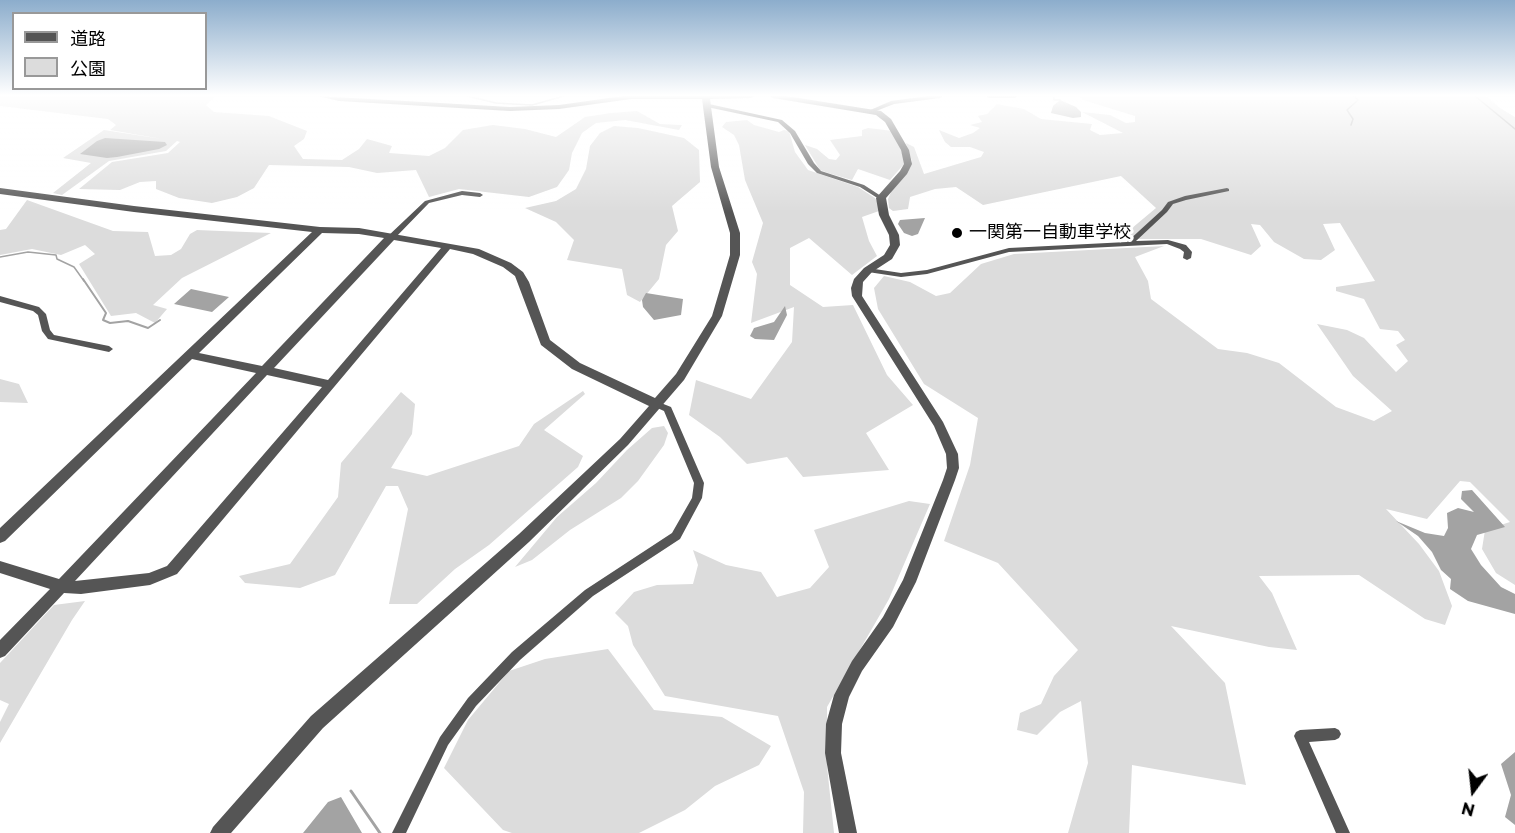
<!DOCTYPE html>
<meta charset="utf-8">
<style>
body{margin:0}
#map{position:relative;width:1515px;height:833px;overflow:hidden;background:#fff;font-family:Montserrat,"Noto Sans JP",sans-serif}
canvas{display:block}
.legend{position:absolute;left:12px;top:12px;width:195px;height:78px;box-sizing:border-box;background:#fff;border:2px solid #999;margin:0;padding:8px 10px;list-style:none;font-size:18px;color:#000}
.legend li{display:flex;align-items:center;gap:12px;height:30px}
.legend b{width:30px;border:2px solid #999}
.north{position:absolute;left:1443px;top:761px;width:60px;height:60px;-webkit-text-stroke:4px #fff;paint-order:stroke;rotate:195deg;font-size:16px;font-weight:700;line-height:24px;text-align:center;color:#000}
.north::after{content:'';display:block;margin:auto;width:21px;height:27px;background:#000;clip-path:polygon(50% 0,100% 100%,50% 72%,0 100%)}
</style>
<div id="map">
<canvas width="1515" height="833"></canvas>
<ul class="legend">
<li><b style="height:8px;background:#555"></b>道路</li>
<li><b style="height:16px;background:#dcdcdc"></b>公園</li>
</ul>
<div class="north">N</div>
</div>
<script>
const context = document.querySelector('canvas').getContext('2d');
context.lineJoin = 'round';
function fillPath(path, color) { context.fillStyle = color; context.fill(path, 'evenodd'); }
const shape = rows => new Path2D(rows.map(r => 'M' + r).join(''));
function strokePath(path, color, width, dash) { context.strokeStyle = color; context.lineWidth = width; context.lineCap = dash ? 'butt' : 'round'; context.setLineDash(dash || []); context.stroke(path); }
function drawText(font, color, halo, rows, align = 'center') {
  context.font = font + ' Montserrat,"Noto Sans JP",sans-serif'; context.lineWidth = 6; context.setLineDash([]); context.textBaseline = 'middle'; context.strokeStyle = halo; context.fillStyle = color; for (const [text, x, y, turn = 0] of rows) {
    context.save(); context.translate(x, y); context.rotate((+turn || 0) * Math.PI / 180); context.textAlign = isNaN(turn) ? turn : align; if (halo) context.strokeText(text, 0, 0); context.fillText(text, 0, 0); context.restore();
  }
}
fillPath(shape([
 [0,96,216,96,206,105,214,112,269,116,307,131,304,139,294,146,303,159,342,160,359,149,367,139,392,146,389,153,429,156,445,148,463,130,493,125,525,129,556,137,585,117,611,113,637,111,660,124,682,125,679,130,625,120,596,123,582,133,572,153,569,170,557,187,529,197,459,189,429,197,416,170,377,173,349,167,269,165,254,188,237,197,212,203,179,198,156,189,156,181,140,182,120,190,79,189,112,162,168,153,180,142,177,141,166,151,109,161,62,195,53,193,91,163,63,158,104,130,162,139,110,130,116,125,108,119,0,106],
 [1077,96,1486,96,1500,108,1515,117,1515,585,1496,573,1482,549,1485,530,1510,522,1470,482,1460,481,1427,519,1386,509,1419,544,1439,571,1452,606,1445,625,1425,619,1359,575,1259,576,1272,593,1297,650,1269,647,1171,626,1225,683,1246,785,1132,765,1129,833,1068,833,1088,763,1081,701,1060,712,1037,735,1017,730,1020,713,1041,704,1054,676,1078,650,998,563,944,541,970,465,978,418,924,384,878,309,874,288,884,276,910,282,936,296,950,293,981,264,1014,254,1164,246,1135,257,1148,281,1151,299,1218,349,1247,353,1279,363,1336,407,1374,421,1392,411,1353,376,1317,324,1347,330,1364,338,1396,372,1408,361,1396,345,1405,340,1398,331,1380,329,1364,299,1336,291,1336,287,1375,281,1340,223,1323,224,1335,250,1321,260,1304,259,1274,242,1260,225,1251,224,1261,246,1251,255,1201,239,1119,239,1156,208,1121,176,983,205,956,187,935,189,910,197,908,209,893,211,889,208,888,199,892,190,910,168,912,161,906,143,914,147,924,174,981,157,984,152,970,147,951,147,945,142,939,130,959,138,973,133,980,128,970,125,982,122,978,116,987,114,997,104,1024,109,1041,119,1092,124,1090,130,1100,135,1123,133,1082,112,1110,115,1126,123,1135,122,1135,116,1083,100],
 [747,120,754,125,779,132,784,130,789,131,795,152,808,170,858,187,875,198,880,206,879,211,862,217,869,241,877,256,852,275,809,238,790,248,790,285,823,307,853,305,887,375,913,405,866,433,889,470,803,477,787,457,747,464,720,437,689,415,696,380,751,399,792,342,794,307,751,323,757,274,752,262,763,223,745,180,739,145,734,135,722,127,726,122],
 [614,126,638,128,684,138,699,150,700,182,672,206,678,231,666,245,659,279,640,302,627,295,622,269,567,260,574,240,556,222,525,208,556,201,576,189,586,169,590,146,600,133],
 [868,128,893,131,900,147,905,163,890,180,858,169,852,180,828,173,820,170,805,145,817,149,829,159,836,160,840,155,830,140,862,136,862,130],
 [27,200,113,231,148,232,155,256,171,255,181,249,190,234,197,230,271,233,182,278,153,305,167,309,155,323,136,313,111,316,79,264,95,254,85,245,61,255,32,249,0,255,0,230,6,229],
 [0,379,19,384,28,403,0,402],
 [583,391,585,394,544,430,583,456,578,467,489,545,455,569,417,604,389,604,408,509,398,486,386,486,335,575,300,588,245,583,239,576,290,564,338,497,341,463,401,392,415,404,412,434,391,468,427,476,519,446,534,424],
 [664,426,668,433,664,445,638,481,621,498,570,530,532,560,515,567,557,517,596,483,627,450,652,428],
 [909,501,930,504,889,599,827,707,827,766,834,833,803,833,804,792,778,716,665,696,633,645,628,626,615,613,634,592,657,585,693,584,698,565,693,550,726,565,761,572,777,597,810,588,829,567,814,530],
 [85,601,72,620,0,743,0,722,9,704,0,700,0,663,54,605],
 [608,649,654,710,722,717,771,746,759,765,715,786,685,810,639,833,512,833,503,830,444,768,468,720,509,671,545,659]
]), '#dcdcdc');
fillPath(shape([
 [1060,100,1076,107,1081,112,1081,117,1073,118,1051,113,1053,106],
 [105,138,165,142,167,145,159,149,117,157,107,158,80,154,97,141],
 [925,218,918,234,912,236,904,233,898,224,900,220],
 [191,289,229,297,212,312,174,304],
 [646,293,683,299,681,315,654,320,643,307,642,300],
 [785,306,787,315,774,340,755,339,750,336,754,328,774,322],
 [1472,490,1505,527,1477,535,1471,549,1481,565,1501,587,1515,594,1515,614,1468,601,1450,589,1451,579,1441,570,1432,552,1418,536,1396,521,1425,533,1444,536,1448,528,1447,513,1458,508,1474,512,1461,499,1462,491],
 [1515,752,1515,825,1505,817,1511,795,1501,764],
 [341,797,362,833,303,833,328,802]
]), '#a3a3a3');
strokePath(shape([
 [467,96,496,103,532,105,564,96],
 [587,96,599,96],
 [1054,96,1054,100,1060,100],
 [1475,96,1515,129],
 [1351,125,1353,119,1347,110,1358,100,1354,96],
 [0,257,28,252,56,255,57,259,74,267,84,281]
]), '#a3a3a3', 1.5);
strokePath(shape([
 [83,279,106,313,103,320,110,323,128,321,148,328,160,320]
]), '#a3a3a3', 2);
strokePath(shape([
 [351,791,380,833]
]), '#a3a3a3', 3);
fillPath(shape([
 [928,96,943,96,940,98,894,104,871,113,868,111,891,101,928,96],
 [986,96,1018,96,1015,98,989,98,986,96],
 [709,104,782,120,795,131,814,163,821,171,864,185,884,198,881,200,879,199,860,187,817,173,808,164,790,133,778,122,707,107,707,105,709,104],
 [1227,188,1229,189,1229,191,1186,200,1173,204,1167,212,1136,241,1168,240,1186,245,1192,252,1191,258,1187,260,1183,258,1184,252,1180,249,1167,244,1009,252,927,274,901,277,868,272,864,270,868,268,901,273,927,270,1009,248,1127,242,1162,210,1168,202,1185,196,1227,188],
 [462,191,480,193,483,195,480,197,462,195,429,203,394,239,388,239,387,237,425,201,462,191],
 [0,296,39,307,46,314,50,330,54,335,109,346,113,349,109,352,48,339,42,331,38,315,33,311,0,302,0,296],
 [656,401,671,407,704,483,702,498,680,539,593,596,520,660,476,706,448,745,406,833,392,833,440,737,468,698,512,652,585,590,672,533,692,498,694,483,664,411,653,406,652,404,656,401],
 [1335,728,1339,730,1341,734,1339,738,1335,740,1309,742,1350,833,1336,833,1294,736,1296,732,1300,730,1335,728]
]), '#555');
fillPath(shape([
 [318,96,510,107,559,105,623,96,755,96,751,98,710,99,719,167,740,233,740,255,722,316,684,380,628,445,529,542,323,728,231,833,210,833,213,827,311,716,519,534,620,439,649,406,572,369,541,345,515,276,503,267,473,254,450,249,177,574,150,585,81,594,64,593,5,656,0,658,0,640,50,589,0,573,0,561,59,579,256,373,192,359,5,541,0,543,0,528,312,232,134,212,0,194,0,188,134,206,320,227,359,228,479,249,511,263,523,272,529,282,550,340,580,363,655,398,676,374,712,316,730,255,730,233,711,167,702,99,631,99,559,109,510,111,339,101,318,96],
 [322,233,359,234,384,238,262,366,199,353,322,233],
 [394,240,441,248,328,380,274,368,394,240],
 [267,375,322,387,167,566,149,573,75,581,267,375],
 [769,96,786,96,881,111,891,119,909,150,912,164,907,174,886,198,889,215,899,235,900,245,892,259,872,272,863,282,862,296,943,422,958,454,959,468,955,480,916,582,893,627,862,671,849,697,842,724,841,753,857,833,839,833,825,753,826,724,834,695,852,661,883,617,903,580,943,480,947,468,946,454,934,426,852,296,851,288,854,279,864,268,884,255,890,245,889,235,879,215,876,198,900,171,904,164,901,150,885,122,876,115,773,98,769,96]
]), '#555');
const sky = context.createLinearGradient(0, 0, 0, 212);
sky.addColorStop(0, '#8cadcc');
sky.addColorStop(0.45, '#fff');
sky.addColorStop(1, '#ffffff00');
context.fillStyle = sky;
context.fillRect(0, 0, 1515, 212);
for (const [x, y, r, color] of [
 [957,233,6,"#000"]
]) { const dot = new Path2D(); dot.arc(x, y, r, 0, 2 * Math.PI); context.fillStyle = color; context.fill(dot); strokePath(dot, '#fff', 2); }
drawText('18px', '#000', '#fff', [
 ["一関第一自動車学校",969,233]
], 'left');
</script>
